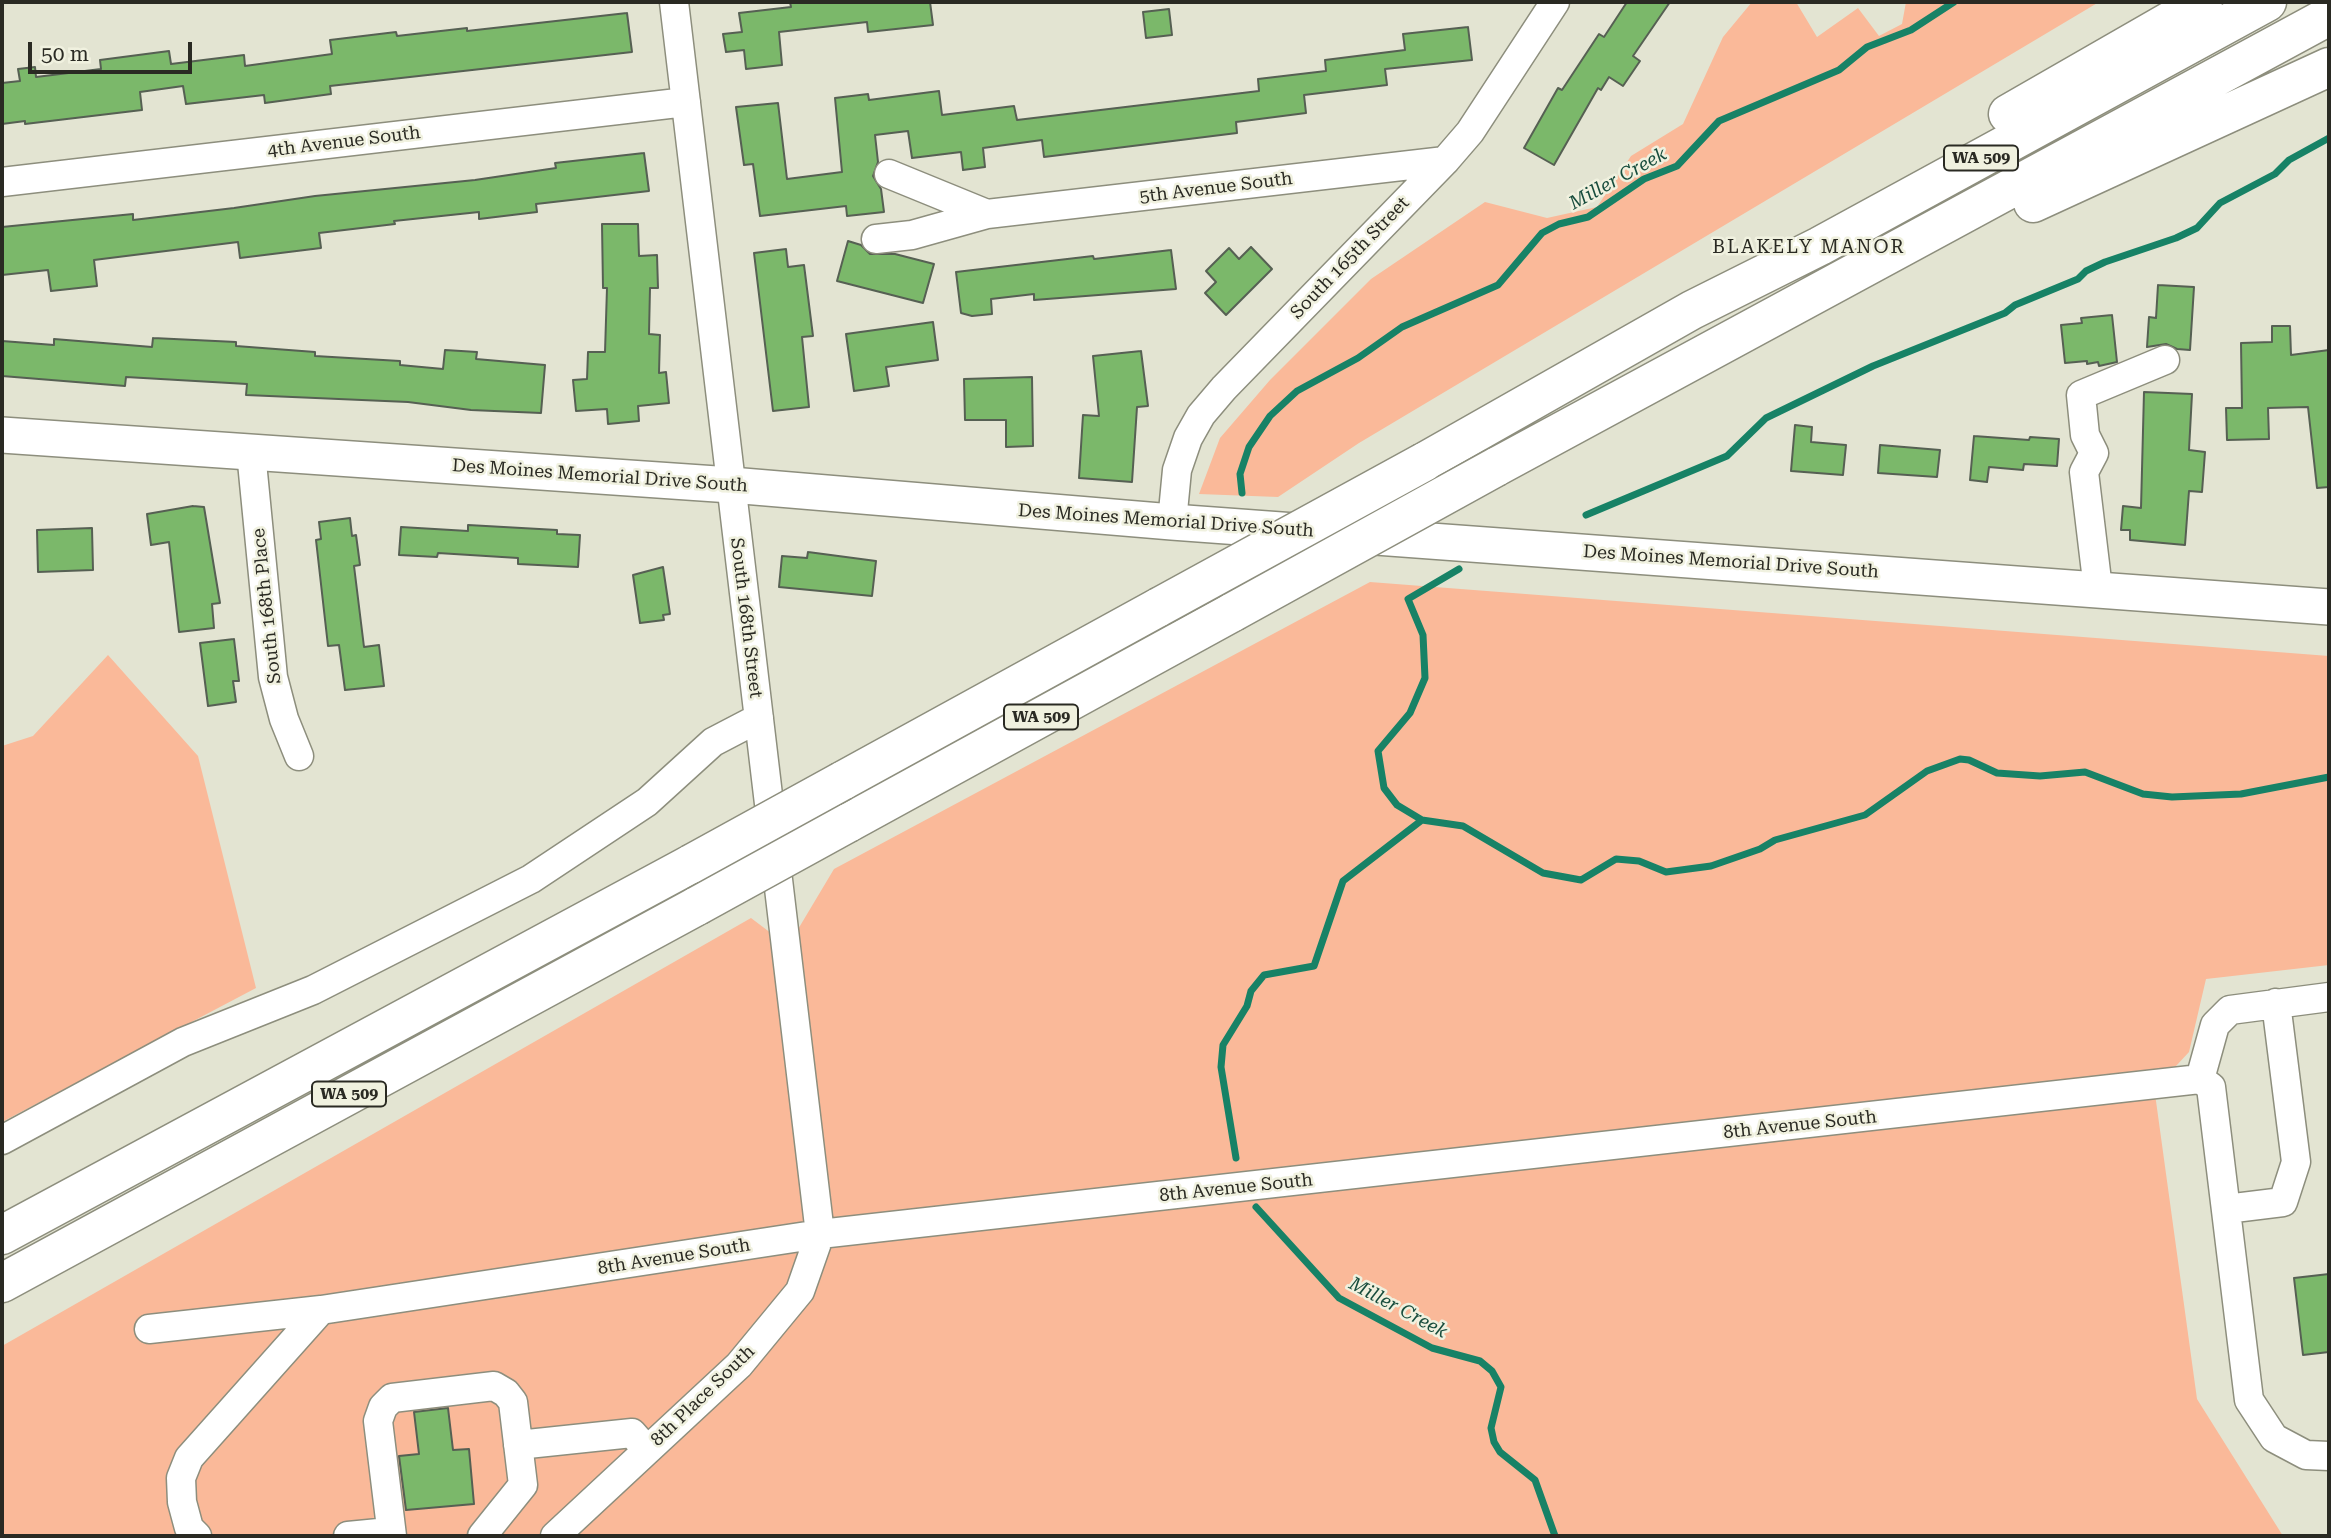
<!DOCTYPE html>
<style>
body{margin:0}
#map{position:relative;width:2331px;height:1538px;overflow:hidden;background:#e3e4d2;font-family:"Roboto Serif",serif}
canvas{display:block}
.frame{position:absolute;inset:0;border:4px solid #2a2a23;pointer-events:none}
.scale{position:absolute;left:28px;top:42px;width:164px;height:32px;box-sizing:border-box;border:4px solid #2a2a23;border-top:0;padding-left:9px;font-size:21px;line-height:24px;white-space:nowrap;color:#2a2a23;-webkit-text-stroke:5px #f0f1df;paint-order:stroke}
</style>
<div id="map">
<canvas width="2331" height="1538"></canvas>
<div class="frame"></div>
<div class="scale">50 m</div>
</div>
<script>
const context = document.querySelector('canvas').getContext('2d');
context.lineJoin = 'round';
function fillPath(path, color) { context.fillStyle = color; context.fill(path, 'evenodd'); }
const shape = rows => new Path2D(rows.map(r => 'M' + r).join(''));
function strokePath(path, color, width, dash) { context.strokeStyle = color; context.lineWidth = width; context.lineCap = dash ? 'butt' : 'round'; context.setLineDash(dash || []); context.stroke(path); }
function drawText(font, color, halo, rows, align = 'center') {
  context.font = font + ' "Roboto Serif",serif'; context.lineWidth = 5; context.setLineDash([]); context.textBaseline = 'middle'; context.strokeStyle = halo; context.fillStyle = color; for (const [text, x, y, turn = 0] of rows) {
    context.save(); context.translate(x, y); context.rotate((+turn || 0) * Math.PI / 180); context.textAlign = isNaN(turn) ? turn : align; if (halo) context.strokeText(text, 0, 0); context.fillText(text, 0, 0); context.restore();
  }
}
fillPath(shape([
 [1752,2,1796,2,1817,37,1858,8,1879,36,1902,24,1906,2,2099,2,1359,443,1278,497,1199,494,1220,438,1270,380,1371,279,1485,202,1547,218,1597,207,1631,156,1683,124,1723,37],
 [1370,582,2329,656,2329,965,2206,979,2189,1052,2176,1066,2152,1072,2197,1399,2283,1536,2,1536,2,1346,751,918,788,946,834,869],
 [108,655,198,756,256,988,2,1122,2,746,33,736]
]), '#fab999');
strokePath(shape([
 [1242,493,1240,474,1249,447,1270,416,1297,391,1358,358,1402,327,1498,285,1542,233,1559,224,1588,217,1644,179,1677,166,1719,121,1839,70,1867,47,1911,30,1954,2],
 [1586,515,1727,456,1766,418,1873,366,2005,313,2015,305,2078,279,2086,271,2105,262,2176,238,2197,228,2220,203,2275,174,2289,160,2329,138],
 [1422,820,1463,826,1543,873,1581,880,1616,859,1639,861,1666,872,1711,866,1760,849,1775,840,1865,815,1927,771,1960,759,1969,760,1997,773,2040,776,2085,772,2143,794,2172,797,2241,794,2329,777],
 [1236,1158,1221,1067,1223,1045,1247,1006,1251,991,1264,975,1314,966,1343,881,1422,820,1397,805,1384,788,1378,751,1410,713,1425,678,1423,635,1408,599,1459,569],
 [1256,1207,1339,1298,1432,1348,1480,1361,1492,1371,1501,1387,1491,1428,1494,1442,1500,1452,1535,1480,1555,1536]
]), '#178266', 7);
const building = shape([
 [790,2,930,2,933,25,868,32,867,22,779,32,782,65,746,69,744,50,726,52,723,34,742,32,739,13,791,7,790,2],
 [1627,2,1670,2,1633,56,1640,61,1623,86,1609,77,1601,90,1598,88,1554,165,1524,148,1558,88,1562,90,1599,34,1604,37,1627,2],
 [1169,9,1172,35,1146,38,1143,12,1169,9],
 [627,13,632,52,330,86,331,94,265,103,264,95,186,104,183,86,140,92,142,110,25,124,25,121,2,124,2,83,20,81,18,69,35,67,36,77,101,69,100,60,169,51,171,64,244,55,245,66,332,54,330,40,396,32,397,36,467,28,467,31,627,13],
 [1468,27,1472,60,1385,69,1387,85,1304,95,1306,113,1236,122,1237,133,1044,157,1042,140,983,148,985,167,963,170,961,152,912,158,908,131,875,135,878,162,873,176,881,189,884,212,847,216,846,206,760,216,753,164,744,165,736,107,778,103,787,179,842,172,835,98,868,94,869,100,939,91,942,115,1014,106,1017,120,1259,91,1258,79,1326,71,1325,60,1405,50,1403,34,1468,27],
 [644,153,649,191,536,204,537,212,479,219,479,212,394,221,395,224,319,233,321,248,240,258,238,242,94,260,97,286,51,291,48,270,2,275,2,227,133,214,133,220,234,208,315,196,475,180,556,168,555,163,644,153],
 [602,224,638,224,639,256,657,255,658,288,650,288,649,334,660,335,659,373,666,372,669,403,638,406,639,421,608,424,607,409,576,411,573,380,587,379,588,352,605,352,607,288,603,288,602,224],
 [848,241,861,245,870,254,895,254,934,264,923,303,837,281,848,241],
 [1251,247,1272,269,1226,315,1205,293,1216,282,1206,271,1229,248,1239,259,1251,247],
 [786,249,788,267,804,265,813,336,802,337,809,407,773,411,754,253,786,249],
 [1171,250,1176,289,1034,300,1034,294,991,299,992,314,972,316,961,313,956,272,1093,256,1094,259,1171,250],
 [2158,285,2194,287,2190,350,2177,349,2166,344,2147,347,2149,317,2156,318,2158,285],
 [2112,315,2117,362,2099,366,2098,362,2087,364,2087,361,2065,363,2061,325,2082,323,2081,318,2112,315],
 [933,322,938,360,886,367,889,386,854,391,846,334,933,322],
 [2272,326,2290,326,2291,355,2329,350,2329,487,2317,488,2308,407,2268,408,2269,439,2227,440,2226,408,2242,408,2241,343,2272,342,2272,326],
 [153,338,236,342,236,346,315,352,315,356,400,361,400,365,443,369,445,350,477,352,476,359,545,365,541,413,471,410,408,402,246,395,247,384,126,377,125,386,2,376,2,341,54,345,54,339,152,347,153,338],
 [1141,351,1148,406,1137,407,1132,482,1079,478,1083,415,1099,416,1093,356,1141,351],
 [1032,377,1033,446,1006,447,1006,420,965,420,964,379,1032,377],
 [2144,392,2192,394,2189,450,2205,452,2202,492,2189,491,2185,545,2130,540,2130,530,2121,530,2123,506,2141,508,2144,392],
 [1795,425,1812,427,1811,442,1846,445,1843,475,1791,471,1795,425],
 [1974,436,2029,440,2030,437,2059,439,2057,466,2024,464,2023,470,1989,467,1987,482,1970,480,1974,436],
 [1880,445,1940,450,1937,477,1878,473,1880,445],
 [193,506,204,507,220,603,212,604,214,628,179,632,169,542,151,545,147,514,193,506],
 [350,518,352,536,356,535,360,565,354,566,364,647,379,645,384,686,345,690,339,645,328,646,316,540,321,539,319,522,350,518],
 [468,525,557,530,557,534,580,535,578,567,518,564,518,558,438,553,437,557,399,555,401,527,468,531,468,525],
 [92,528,93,570,38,572,37,530,92,528],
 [808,552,876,561,872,596,779,587,782,556,807,558,808,552],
 [663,567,670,614,663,615,664,620,640,623,633,575,663,567],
 [234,639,239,681,233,681,236,702,208,706,200,643,234,639],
 [2329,1274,2329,1352,2303,1355,2294,1278,2329,1274],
 [448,1408,453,1450,469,1449,474,1504,406,1510,399,1456,419,1454,414,1412,448,1408]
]);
fillPath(building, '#7bb86a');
strokePath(building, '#566053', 2);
const minor = shape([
 [2,182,686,102],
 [987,214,1445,161],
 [876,239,912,235,987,214,889,174],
 [251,452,273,677,284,719,299,756],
 [1172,522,1177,470,1188,438,1201,415,1224,388,1445,161,1470,132,1555,2],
 [2098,589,2084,472,2094,453,2085,435,2081,395,2165,360],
 [2200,1079,2211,1087,2249,1400,2274,1438,2306,1455,2329,1456],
 [2,1140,183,1042,313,990,531,879,647,802,713,742,759,718],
 [2226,1209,2283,1202,2296,1162,2276,1003],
 [149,1329,321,1310,820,1234,2200,1079,2215,1025,2230,1010,2329,997],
 [518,1445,632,1433,647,1450],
 [197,1536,189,1528,182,1502,181,1478,189,1458,321,1310],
 [348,1536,389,1532],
 [392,1536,378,1421,383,1407,392,1398,494,1386,506,1393,513,1402,523,1485,482,1536],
 [555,1536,739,1365,800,1291,820,1234,674,2]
]);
const major = shape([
 [2,435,731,485,1172,522,2329,607]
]);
const highway = shape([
 [2008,114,2203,2],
 [2033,203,2329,67],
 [1424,462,1692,310,1820,246,2267,2],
 [1496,467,2329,16],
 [842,781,1159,607],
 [848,823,1233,612],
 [2,1235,691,864],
 [2,1283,697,906]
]);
strokePath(minor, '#8d8e7d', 31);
strokePath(major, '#8d8e7d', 38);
strokePath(highway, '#8d8e7d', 41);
strokePath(minor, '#fff', 28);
strokePath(major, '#fff', 35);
strokePath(highway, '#fff', 38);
const highwayBridge = shape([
 [1159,607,1424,462],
 [1233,612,1496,467],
 [691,864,842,781],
 [697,906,848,823]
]);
strokePath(highwayBridge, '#8d8e7d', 41, []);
strokePath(highwayBridge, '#fff', 38);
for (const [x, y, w] of [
 [1981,158,74],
 [1041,717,74],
 [349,1094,74]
]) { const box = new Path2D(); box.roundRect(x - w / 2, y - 12.5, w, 25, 5); context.fillStyle = '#f0f1df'; context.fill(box); strokePath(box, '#2a2a23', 2); }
drawText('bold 16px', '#2a2a23', null, [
 ["WA 509",1981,158],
 ["WA 509",1041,717],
 ["WA 509",349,1094]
]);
drawText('18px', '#2a2a23', '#f0f1df', [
 ["4th Avenue South",344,142,-7],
 ["5th Avenue South",1216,188,-7],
 ["South 165th Street",1350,258,-46],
 ["Des Moines Memorial Drive South",600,476,4],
 ["Des Moines Memorial Drive South",1166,521,4],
 ["Des Moines Memorial Drive South",1731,562,4],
 ["South 168th Place",267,606,-96],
 ["South 168th Street",746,618,83],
 ["8th Avenue South",1800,1125,-6],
 ["8th Avenue South",1236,1188,-6],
 ["8th Avenue South",674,1257,-9],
 ["8th Place South",703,1396,-44]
]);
drawText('italic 19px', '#184d3d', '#f0f1df', [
 ["Miller Creek",1618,179,-29],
 ["Miller Creek",1398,1308,28]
]);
context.letterSpacing = '2px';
drawText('19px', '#2a2a23', '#f0f1df', [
 ["BLAKELY MANOR",1809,247]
]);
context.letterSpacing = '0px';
</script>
